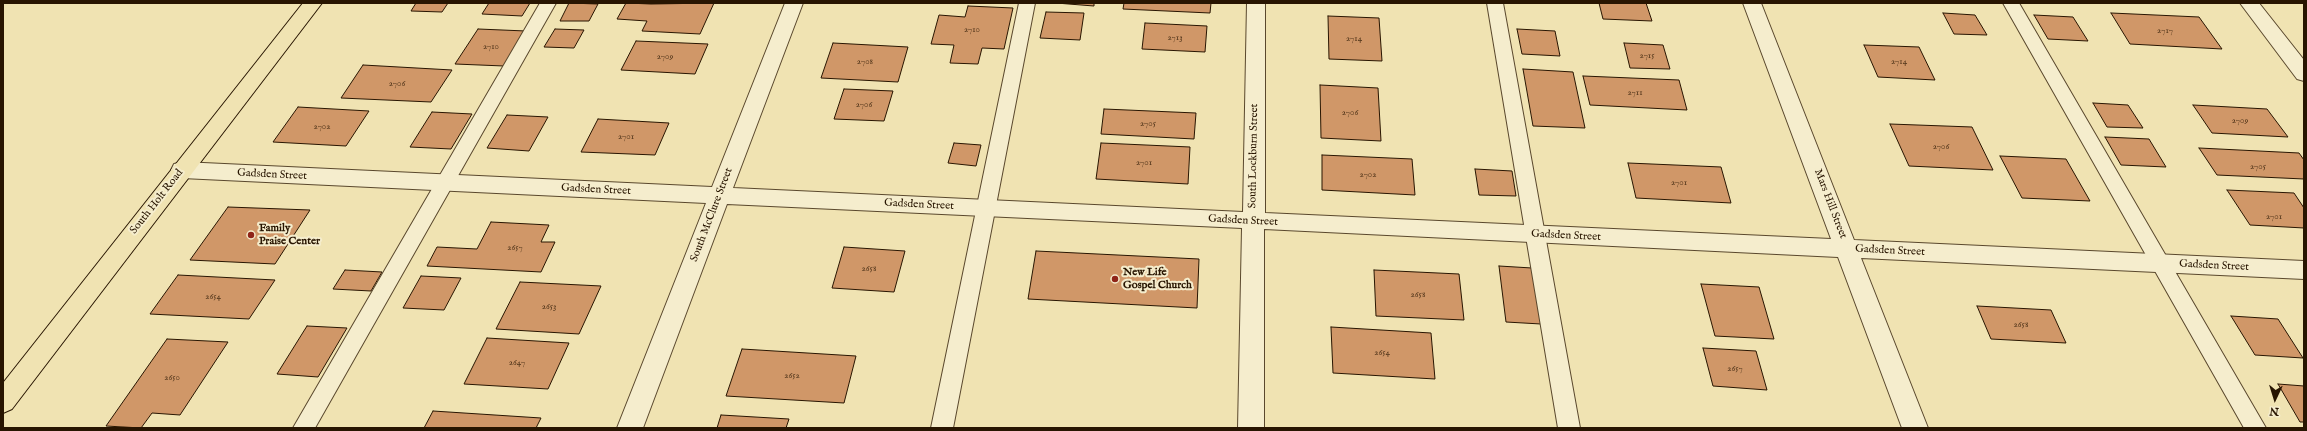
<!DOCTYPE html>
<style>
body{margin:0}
#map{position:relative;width:2307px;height:431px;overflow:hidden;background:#f0e3b2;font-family:"IM FELL English",serif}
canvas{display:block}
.frame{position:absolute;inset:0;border:4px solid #281501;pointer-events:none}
.north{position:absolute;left:2255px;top:379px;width:40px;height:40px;-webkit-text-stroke:3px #f5edcd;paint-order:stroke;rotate:184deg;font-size:11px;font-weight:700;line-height:16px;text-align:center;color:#281501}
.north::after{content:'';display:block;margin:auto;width:14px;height:18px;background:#281501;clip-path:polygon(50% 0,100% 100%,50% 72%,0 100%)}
</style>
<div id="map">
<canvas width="2307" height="431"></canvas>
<div class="frame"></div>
<div class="north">N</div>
</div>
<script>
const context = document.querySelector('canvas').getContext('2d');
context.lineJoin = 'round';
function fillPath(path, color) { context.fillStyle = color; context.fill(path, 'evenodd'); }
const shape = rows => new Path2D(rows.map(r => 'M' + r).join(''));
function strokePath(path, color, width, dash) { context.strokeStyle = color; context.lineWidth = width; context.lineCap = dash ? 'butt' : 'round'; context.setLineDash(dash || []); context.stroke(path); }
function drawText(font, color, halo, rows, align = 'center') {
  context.font = font + ' "IM FELL English",serif'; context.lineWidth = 4; context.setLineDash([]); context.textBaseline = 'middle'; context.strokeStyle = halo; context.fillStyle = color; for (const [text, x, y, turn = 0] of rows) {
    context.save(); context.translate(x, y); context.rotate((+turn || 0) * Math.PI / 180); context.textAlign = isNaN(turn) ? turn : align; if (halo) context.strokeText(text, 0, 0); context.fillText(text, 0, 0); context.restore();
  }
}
const building = shape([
 [416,3,448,3,442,12,411,11,416,3],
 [489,3,530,3,522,16,482,14,489,3],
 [569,3,598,4,589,21,560,21,569,3],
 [626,3,651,4,714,3,700,34,642,31,647,21,617,19,626,3],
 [1056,3,1094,3,1094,6,1056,3],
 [1124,3,1211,3,1210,13,1123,9,1124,3],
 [1599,3,1646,3,1652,21,1603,19,1599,3],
 [968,6,1013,8,1004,49,982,48,978,64,950,63,954,45,931,44,939,15,965,17,968,6],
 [1046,12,1084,13,1080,40,1040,38,1046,12],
 [1943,13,1975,15,1987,35,1954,34,1943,13],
 [2111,13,2199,17,2222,49,2130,44,2111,13],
 [2034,15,2073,17,2088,41,2048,39,2034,15],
 [1328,16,1379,18,1382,61,1329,59,1328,16],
 [1145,23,1207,26,1205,52,1142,49,1145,23],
 [478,29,526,31,504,66,455,64,478,29],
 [555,29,584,30,574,48,544,47,555,29],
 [1517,29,1555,31,1560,56,1522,54,1517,29],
 [636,41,708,44,695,74,621,70,636,41],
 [833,43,908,47,898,82,821,78,833,43],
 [1624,43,1663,45,1670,69,1630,68,1624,43],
 [1864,45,1919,47,1935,80,1878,77,1864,45],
 [363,65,452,70,431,102,341,98,363,65],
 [1523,69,1573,72,1585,128,1533,126,1523,69],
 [1583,76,1679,80,1687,110,1590,105,1583,76],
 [1320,85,1378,88,1381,141,1321,138,1320,85],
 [844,89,893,91,884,121,834,119,844,89],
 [2093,103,2128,105,2143,128,2107,127,2093,103],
 [2193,105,2267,109,2288,137,2212,133,2193,105],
 [298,107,369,111,346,146,273,142,298,107],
 [1104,109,1196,113,1194,139,1101,134,1104,109],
 [432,112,472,114,451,149,410,147,432,112],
 [507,115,548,117,529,151,487,148,507,115],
 [598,119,669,123,655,155,581,152,598,119],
 [1890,124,1972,127,1993,170,1909,166,1890,124],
 [2105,137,2149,139,2166,167,2121,165,2105,137],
 [954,143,981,145,976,166,948,163,954,143],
 [1101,143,1190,147,1188,184,1096,179,1101,143],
 [2199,148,2299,153,2304,160,2304,179,2217,175,2199,148],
 [1322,155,1412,159,1415,195,1322,190,1322,155],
 [2000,156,2066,159,2090,201,2022,198,2000,156],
 [1628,163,1721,167,1731,203,1636,198,1628,163],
 [1475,169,1512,171,1516,196,1479,195,1475,169],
 [2227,190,2294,193,2304,208,2304,228,2250,225,2227,190],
 [228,207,310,210,275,264,190,260,228,207],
 [491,222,549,225,541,242,555,242,541,272,427,266,437,247,477,249,491,222],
 [844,247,905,251,894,292,832,288,844,247],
 [1036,251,1199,259,1197,308,1028,299,1036,251],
 [1499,266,1532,268,1541,324,1506,322,1499,266],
 [345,270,382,272,371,291,333,289,345,270],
 [1374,270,1459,274,1464,320,1376,316,1374,270],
 [178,275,275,280,249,319,150,314,178,275],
 [421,276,461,278,444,310,403,308,421,276],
 [520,282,601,286,579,334,496,329,520,282],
 [1701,284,1759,287,1774,339,1715,336,1701,284],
 [1977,306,2051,310,2066,343,1991,339,1977,306],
 [2231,316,2278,319,2303,358,2255,355,2231,316],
 [307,326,347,328,318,377,277,374,307,326],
 [1331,327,1431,333,1435,379,1333,373,1331,327],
 [487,338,569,343,548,389,464,384,487,338],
 [167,339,228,342,180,415,152,413,141,428,106,426,167,339],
 [1703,348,1756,351,1767,390,1713,386,1703,348],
 [742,349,856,356,844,403,726,396,742,349],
 [2278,384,2304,386,2304,422,2300,422,2278,384],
 [433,411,541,418,536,428,424,428,433,411],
 [721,415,789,419,786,428,717,428,721,415]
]);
fillPath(building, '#d09768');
strokePath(building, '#281501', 1);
const service = shape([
 [540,3,556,3,315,428,293,428,540,3],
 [1019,3,1035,3,953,428,931,428,1019,3],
 [1487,3,1503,3,1580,428,1558,428,1487,3],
 [2003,3,2019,3,2266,428,2244,428,2003,3]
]);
const minor = shape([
 [785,3,803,3,733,188,1243,212,1247,3,1265,3,1265,213,1831,239,1743,3,1761,3,1854,240,2304,261,2304,279,1861,258,1928,428,1902,428,1838,257,1264,229,1264,428,1238,428,1242,228,727,204,643,428,617,428,706,203,182,178,174,176,171,170,174,164,182,162,712,187,785,3],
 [2240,3,2259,3,2304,60,2304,81,2297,79,2240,3]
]);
const primary = shape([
 [303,3,322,3,12,409,3,413,3,383,303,3]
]);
strokePath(service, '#5a482d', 2);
strokePath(minor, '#5a482d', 2);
strokePath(primary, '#281501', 2);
fillPath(service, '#f5edcd');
fillPath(minor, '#f5edcd');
fillPath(primary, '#f0e3b2');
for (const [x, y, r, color] of [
 [251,235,4,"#8f2418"],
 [1115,279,4,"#8f2418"]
]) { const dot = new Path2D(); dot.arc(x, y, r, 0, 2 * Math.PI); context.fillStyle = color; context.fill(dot); strokePath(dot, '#f5edcd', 1.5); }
drawText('9px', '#52361b', null, [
 ["2710",972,30],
 ["2717",2165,31],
 ["2713",1175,38],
 ["2714",1354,39],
 ["2710",491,47],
 ["2715",1647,56],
 ["2709",665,57],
 ["2708",865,62],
 ["2714",1899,62],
 ["2706",397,84],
 ["2711",1635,93],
 ["2706",864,105],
 ["2706",1350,113],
 ["2709",2240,121],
 ["2705",1148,124],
 ["2702",322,127],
 ["2701",626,137],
 ["2706",1941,147],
 ["2701",1144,163],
 ["2705",2258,167],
 ["2702",1368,175],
 ["2701",1679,183],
 ["2701",2274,217],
 ["2657",515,248],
 ["2658",869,269],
 ["2658",1418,295],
 ["2654",213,297],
 ["2653",549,307],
 ["2658",2021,325],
 ["2654",1382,353],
 ["2647",517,363],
 ["2657",1735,369],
 ["2652",792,376],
 ["2650",172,378]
]);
drawText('11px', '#281501', '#f5edcd', [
 ["South Lockburn Street",1254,156,-89],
 ["Gadsden Street",272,175,3],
 ["Gadsden Street",596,190,3],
 ["South Holt Road",157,202,-52],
 ["Mars Hill Street",1830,204,69],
 ["Gadsden Street",919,205,3],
 ["South McClure Street",712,215,-69],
 ["Gadsden Street",1243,221,3],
 ["Gadsden Street",1566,236,3],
 ["Gadsden Street",1890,251,3],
 ["Gadsden Street",2214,266,3]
]);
drawText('bold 11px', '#281501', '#f5edcd', [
 ["Family",259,229],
 ["Praise Center",259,242],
 ["New Life",1123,273],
 ["Gospel Church",1123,286]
], 'left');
</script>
